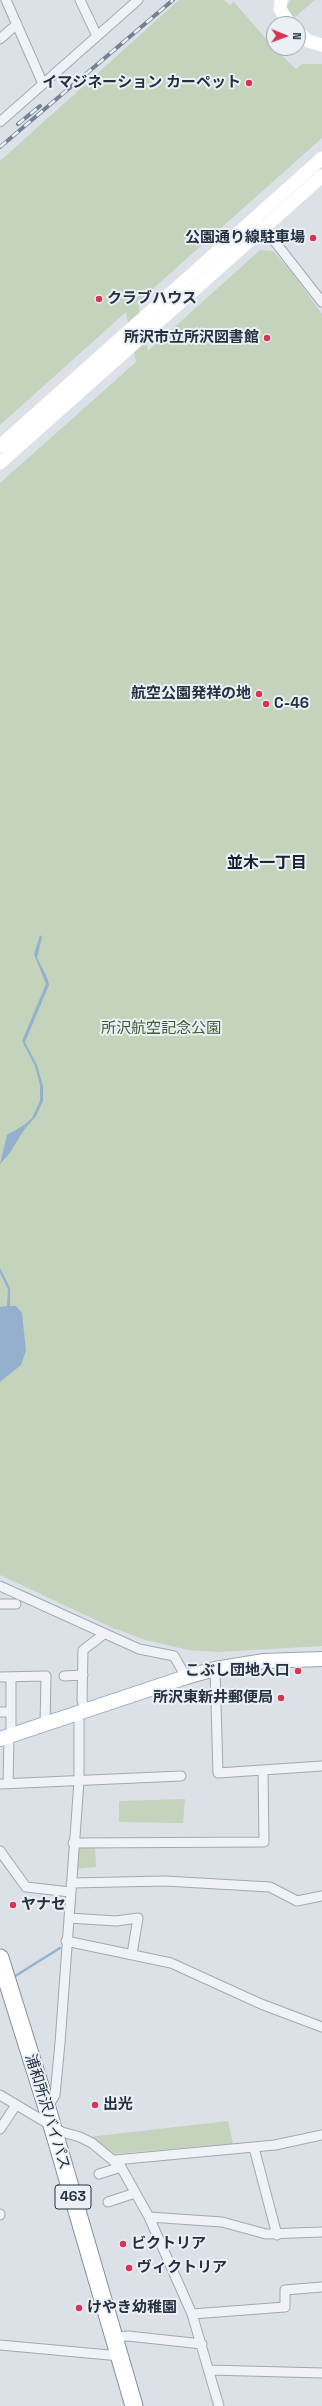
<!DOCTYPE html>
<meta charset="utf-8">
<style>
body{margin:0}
#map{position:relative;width:322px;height:2406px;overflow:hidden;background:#dce1e8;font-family:"Space Grotesk",sans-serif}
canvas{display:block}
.north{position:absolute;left:266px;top:16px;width:40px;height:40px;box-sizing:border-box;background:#ebf0f6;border:1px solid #9ba3ad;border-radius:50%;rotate:91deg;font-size:11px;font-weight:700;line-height:16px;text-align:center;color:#243040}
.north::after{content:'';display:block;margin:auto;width:14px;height:18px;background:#dc3254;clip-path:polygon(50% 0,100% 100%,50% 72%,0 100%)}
</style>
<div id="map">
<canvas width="322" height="2406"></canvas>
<div class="north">N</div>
</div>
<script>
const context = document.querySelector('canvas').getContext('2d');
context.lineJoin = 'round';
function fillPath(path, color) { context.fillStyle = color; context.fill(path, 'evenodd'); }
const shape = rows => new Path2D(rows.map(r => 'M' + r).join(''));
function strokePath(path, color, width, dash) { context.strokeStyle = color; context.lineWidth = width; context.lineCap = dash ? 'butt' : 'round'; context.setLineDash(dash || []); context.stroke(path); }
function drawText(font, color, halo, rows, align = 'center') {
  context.font = font + ' "Space Grotesk","Noto Sans JP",sans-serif'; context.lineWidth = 4; context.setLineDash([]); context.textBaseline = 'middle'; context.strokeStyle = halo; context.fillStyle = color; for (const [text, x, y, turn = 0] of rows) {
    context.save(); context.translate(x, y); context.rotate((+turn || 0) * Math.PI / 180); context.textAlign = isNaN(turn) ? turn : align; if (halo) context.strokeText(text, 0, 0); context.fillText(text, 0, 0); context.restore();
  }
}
fillPath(shape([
 [179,0,224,0,230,5,234,2,274,48,296,69,302,64,322,64,322,138,138,302,148,351,260,250,273,251,293,274,322,314,322,1646,219,1652,188,1650,146,1640,113,1628,0,1575,0,483,136,362,126,312,0,425,0,161],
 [291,0,315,0,295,17,290,16,286,7],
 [185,1799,183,1823,119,1822,119,1801],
 [95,1846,96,1867,74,1869,75,1847],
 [228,2121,233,2144,112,2154,89,2137]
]), '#c3d3bc');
fillPath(shape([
 [40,935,42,937,37,958,47,977,49,985,25,1042,37,1065,43,1086,43,1101,36,1116,24,1130,9,1154,0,1164,7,1135,24,1125,32,1118,40,1101,40,1085,35,1066,22,1041,46,984,34,954],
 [0,1268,10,1288,10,1306,16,1306,22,1313,26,1351,21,1365,0,1382,0,1307,7,1306,8,1289,0,1273]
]), '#93b1cc');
strokePath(shape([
 [12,1978,60,1948]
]), '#93b1cc', 2.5);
const street = shape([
 [6,0,43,84],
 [80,0,97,36],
 [0,39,17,24],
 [0,122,138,0],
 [261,224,322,302],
 [0,1586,139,1649,174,1656,186,1677],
 [0,1604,16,1604],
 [215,1669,218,1773,322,1766],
 [64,1676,83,1675],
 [0,1677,46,1676,45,1724],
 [85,1711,82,1700,83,1650,104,1634],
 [0,1712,10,1712],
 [11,1736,11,1677],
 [0,1784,181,1776],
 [8,1784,9,1736],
 [73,1843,264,1842,263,1771],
 [0,1851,26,1887,70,1892],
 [71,1883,165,1881,270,1887,297,1901,322,1896],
 [69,1918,116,1921,138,1918,132,1954],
 [66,1941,171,1963,261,2004,322,2027],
 [0,2095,62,2132,80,2137,92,2143,121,2167,149,2217,192,2314,219,2406],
 [47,2108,55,2095,60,2043,79,1781,79,1713],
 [0,2129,16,2105],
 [254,2148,277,2235],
 [115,2160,275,2145,322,2135],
 [99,2174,121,2167],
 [108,2202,135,2193],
 [0,2214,0,2215],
 [149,2217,222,2222,266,2234,322,2232],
 [192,2314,285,2307,285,2290,322,2287],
 [114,2337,128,2336,202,2344],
 [0,2345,120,2356],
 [209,2370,322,2373]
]);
const primary = shape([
 [0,1739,186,1677,215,1669,264,1661,322,1659]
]);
const highway = shape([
 [0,1958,47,2108,134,2406]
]);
strokePath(street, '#a1a8b2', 11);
strokePath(primary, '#9aa6b5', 16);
strokePath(highway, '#828fa0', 19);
strokePath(street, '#eff2f6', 9);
strokePath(shape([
 [281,0,280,9,290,24],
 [298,32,308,41,322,45],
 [0,446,322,158],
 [0,463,322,176]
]), '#fff', 13);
strokePath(primary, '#fff', 14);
strokePath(highway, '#fff', 17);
const rail = shape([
 [18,124,40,106],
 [0,147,173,0]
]);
strokePath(rail, '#748193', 4);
strokePath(rail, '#ebf0f6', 2.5, [8]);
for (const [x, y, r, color] of [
 [249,83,4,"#dc3254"],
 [313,238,4,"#dc3254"],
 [99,299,4,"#dc3254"],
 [267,338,4,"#dc3254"],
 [259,694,4,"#dc3254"],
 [266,704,4,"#dc3254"],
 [298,1671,4,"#dc3254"],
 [281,1698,4,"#dc3254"],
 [13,1905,4,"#dc3254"],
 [95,2105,4,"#dc3254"],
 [123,2244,4,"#dc3254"],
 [129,2268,4,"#dc3254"],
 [79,2308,4,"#dc3254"]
]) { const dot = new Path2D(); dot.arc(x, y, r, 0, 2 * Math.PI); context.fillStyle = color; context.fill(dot); strokePath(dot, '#ebf0f6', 1.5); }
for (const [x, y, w] of [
 [73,2197,36]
]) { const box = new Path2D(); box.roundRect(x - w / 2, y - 12, w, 24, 3); context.fillStyle = '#ebf0f6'; context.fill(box); strokePath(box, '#243040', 1); }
drawText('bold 14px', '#243040', null, [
 ["463",73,2197]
]);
drawText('bold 15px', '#243040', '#ebf0f6', [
 ["イマジネーション カーペット",241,83,"right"],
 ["公園通り線駐車場",305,238,"right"],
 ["クラブハウス",107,299],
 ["所沢市立所沢図書館",259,338,"right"],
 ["航空公園発祥の地",251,694,"right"],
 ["C-46",274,704],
 ["こぶし団地入口",290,1671,"right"],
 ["所沢東新井郵便局",273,1698,"right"],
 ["ヤナセ",21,1905],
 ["出光",103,2105],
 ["ビクトリア",131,2244],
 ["ヴィクトリア",137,2268],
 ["けやき幼稚園",87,2308]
], 'left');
drawText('15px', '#3b5d30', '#ebf0f6', [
 ["所沢航空記念公園",161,1029]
]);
drawText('15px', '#243040', '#ebf0f6', [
 ["浦和所沢バイパス",47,2112,73]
]);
drawText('bold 16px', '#172130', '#ebf0f6', [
 ["並木一丁目",267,864]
]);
</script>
